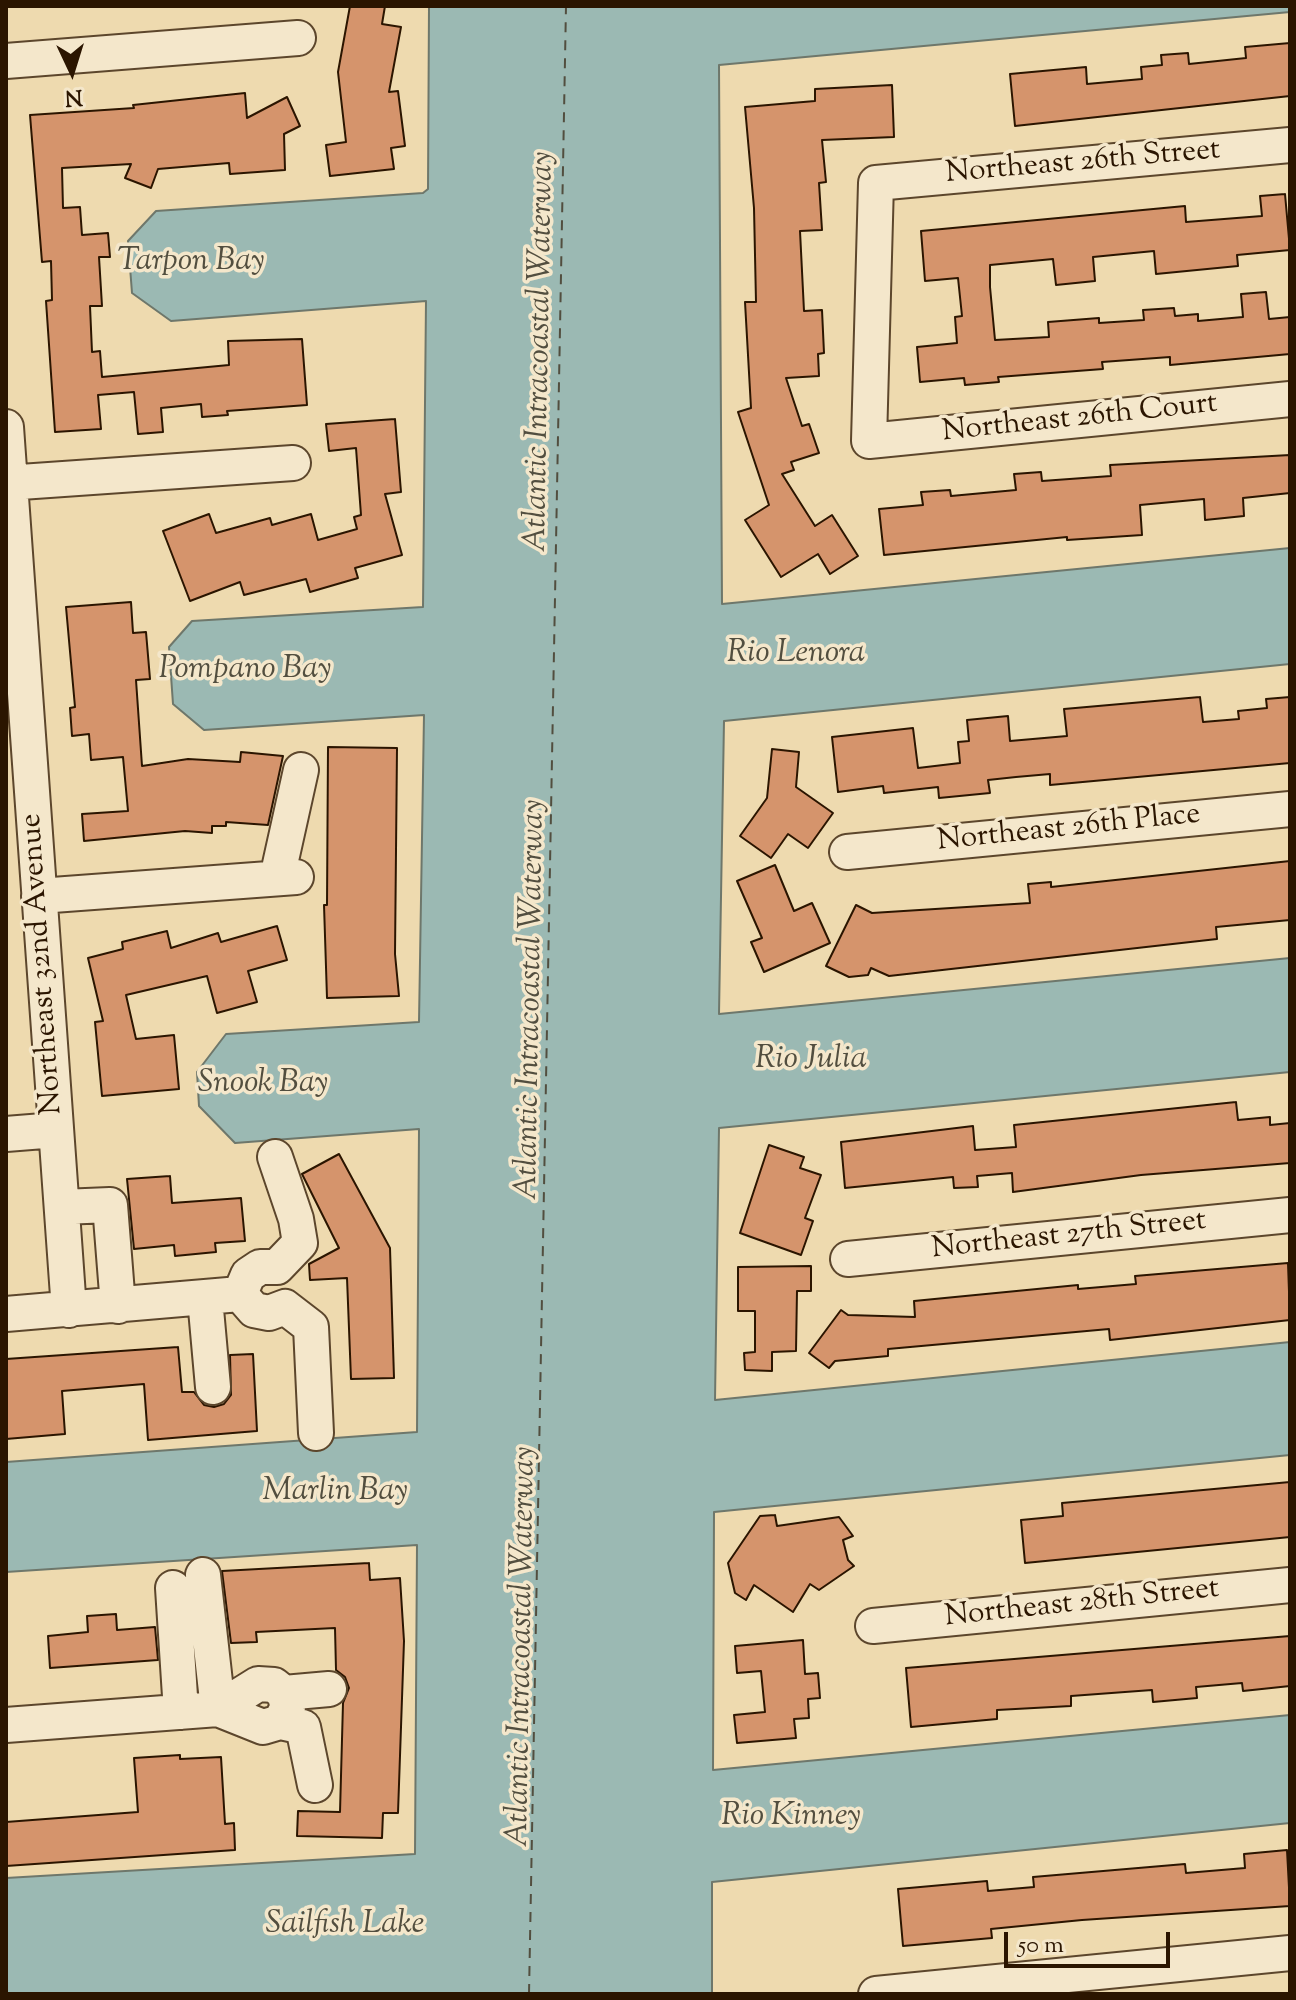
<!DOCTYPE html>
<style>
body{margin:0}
#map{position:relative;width:1296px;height:2000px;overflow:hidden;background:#eedaaf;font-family:"Sorts Mill Goudy",serif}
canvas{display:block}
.frame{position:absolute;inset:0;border:8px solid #2b1500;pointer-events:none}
.north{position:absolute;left:32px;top:32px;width:80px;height:80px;-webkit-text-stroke:6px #f4e7cb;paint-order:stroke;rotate:176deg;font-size:22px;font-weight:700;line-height:32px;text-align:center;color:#2b1500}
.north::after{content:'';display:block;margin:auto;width:28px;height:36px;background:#2b1500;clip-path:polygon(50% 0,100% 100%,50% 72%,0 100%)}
.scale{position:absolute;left:1004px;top:1932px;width:166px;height:36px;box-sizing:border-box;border:4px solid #2b1500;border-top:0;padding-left:10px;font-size:24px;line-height:28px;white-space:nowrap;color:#2b1500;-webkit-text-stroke:6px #f4e7cb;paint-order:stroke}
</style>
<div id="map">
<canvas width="1296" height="2000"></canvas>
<div class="frame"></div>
<div class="north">N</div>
<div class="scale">50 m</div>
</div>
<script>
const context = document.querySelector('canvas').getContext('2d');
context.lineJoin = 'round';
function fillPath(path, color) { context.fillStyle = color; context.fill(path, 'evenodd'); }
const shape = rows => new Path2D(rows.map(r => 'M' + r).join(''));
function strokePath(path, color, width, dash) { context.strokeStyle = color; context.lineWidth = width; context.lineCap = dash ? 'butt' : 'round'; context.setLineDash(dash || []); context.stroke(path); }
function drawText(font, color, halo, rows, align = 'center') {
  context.font = font + ' "Sorts Mill Goudy",serif'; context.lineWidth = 7; context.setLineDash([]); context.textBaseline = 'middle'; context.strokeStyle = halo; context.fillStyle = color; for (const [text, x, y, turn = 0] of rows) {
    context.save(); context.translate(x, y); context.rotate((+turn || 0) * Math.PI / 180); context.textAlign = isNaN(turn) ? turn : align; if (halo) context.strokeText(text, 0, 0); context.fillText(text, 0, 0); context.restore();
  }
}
const water = shape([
 [429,6,1290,6,1290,12,719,65,722,604,1290,548,1290,664,724,721,719,1014,1290,958,1290,1072,719,1128,715,1400,1290,1342,1290,1455,714,1512,713,1770,1290,1715,1290,1823,712,1882,712,1994,6,1994,6,1878,415,1854,417,1545,6,1572,6,1462,417,1432,419,1129,235,1143,199,1106,197,1072,226,1034,419,1022,424,715,204,730,173,704,169,647,192,621,423,607,426,301,171,321,132,293,128,241,156,211,423,193,428,189,429,6]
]);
fillPath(water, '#9bb9b3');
strokePath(water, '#6e776b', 2);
strokePath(shape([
 [529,1994,566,6]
]), '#524e3f', 2, [10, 8]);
const building = shape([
 [350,6,385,6,382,24,401,27,389,92,398,91,405,146,391,148,394,169,330,176,326,145,346,142,338,72,350,6],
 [1290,43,1290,96,1015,126,1010,74,1086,67,1087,84,1142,79,1141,67,1162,65,1161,55,1188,53,1189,64,1246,58,1245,47,1290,43],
 [892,85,894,137,822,140,826,182,819,183,822,230,800,231,804,311,822,310,824,353,818,354,819,376,786,378,802,426,809,424,819,453,791,462,794,470,782,474,815,526,832,515,858,556,830,574,818,554,781,577,745,520,769,505,738,412,751,408,745,302,756,302,754,208,745,107,815,101,815,89,892,85],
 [245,93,247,118,287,97,300,126,284,134,285,170,230,174,229,163,158,169,151,188,125,178,131,164,62,168,63,208,80,207,82,235,108,233,110,257,99,257,102,306,90,306,92,352,100,351,102,377,229,365,228,341,302,339,307,405,227,411,228,415,202,417,201,404,161,408,163,432,138,434,134,392,98,395,101,429,55,432,46,301,52,300,51,261,42,262,30,115,134,108,133,105,245,93],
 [1285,194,1290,250,1237,255,1238,266,1156,274,1154,251,1093,257,1095,281,1056,285,1053,259,990,265,990,287,995,340,1049,337,1048,322,1099,318,1099,323,1144,320,1143,310,1174,308,1175,316,1198,314,1198,321,1243,317,1241,294,1266,292,1269,319,1290,317,1290,354,1170,365,1170,357,1102,362,1103,369,998,377,999,382,965,385,964,378,920,382,917,347,957,343,955,317,962,316,958,278,925,281,921,231,1185,206,1186,222,1262,216,1260,196,1285,194],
 [395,419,401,492,385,494,402,555,355,568,358,578,310,592,306,579,244,595,240,582,190,601,163,531,209,514,216,533,270,518,272,525,311,514,318,540,357,529,354,517,361,515,356,448,329,451,326,424,395,419],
 [1290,455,1290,493,1243,498,1244,516,1205,520,1204,499,1140,505,1142,535,1067,540,1067,537,884,555,879,509,923,505,921,492,950,490,951,496,1016,490,1014,474,1041,472,1042,481,1111,476,1110,465,1290,455],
 [131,602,133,633,146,632,150,679,136,680,142,766,188,759,240,762,241,752,283,756,268,825,226,822,226,826,212,826,212,833,185,831,84,841,82,814,128,811,123,757,91,760,89,734,72,736,70,708,75,707,66,607,131,602],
 [1200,697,1203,722,1239,719,1238,711,1267,708,1266,699,1290,697,1290,763,1050,785,1050,774,1016,777,988,780,990,793,939,798,938,787,884,793,883,786,838,792,832,737,913,728,918,768,960,763,958,742,969,741,967,720,1008,716,1010,741,1067,736,1064,709,1200,697],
 [328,747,397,748,395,954,399,996,327,998,324,905,327,905,328,747],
 [772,749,799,752,796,787,833,813,808,848,788,834,771,858,740,836,767,798,772,749],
 [1290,861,1290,920,1216,927,1217,939,889,976,871,968,868,975,849,977,826,966,856,905,872,913,1030,903,1028,884,1051,882,1051,887,1290,861],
 [775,865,794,911,812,903,830,943,764,972,751,942,762,938,737,881,775,865],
 [277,926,287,960,248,971,257,1002,217,1013,207,976,126,995,136,1039,174,1035,179,1089,102,1096,95,1022,103,1021,88,958,123,949,122,942,167,931,171,948,218,933,221,942,277,926],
 [1236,1102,1238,1120,1270,1117,1270,1125,1290,1123,1290,1163,1141,1175,1013,1192,1012,1173,977,1176,978,1187,954,1188,953,1177,845,1188,841,1142,973,1126,975,1150,1016,1147,1014,1125,1236,1102],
 [769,1145,804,1157,800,1168,821,1175,805,1218,813,1221,801,1255,740,1233,769,1145],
 [339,1154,390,1248,394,1378,351,1379,347,1278,310,1280,309,1264,339,1248,302,1174,339,1154],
 [170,1176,172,1203,241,1198,245,1241,215,1243,216,1252,175,1256,174,1245,134,1249,127,1179,170,1176],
 [1288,1263,1290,1320,1110,1340,1109,1329,888,1349,888,1356,835,1361,829,1368,809,1353,841,1310,848,1315,915,1317,914,1301,1078,1285,1078,1289,1136,1284,1135,1276,1288,1263],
 [811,1266,811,1291,797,1291,796,1351,772,1352,772,1371,745,1370,744,1353,755,1352,755,1311,738,1311,738,1267,811,1266],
 [178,1347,182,1392,194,1392,204,1405,214,1407,224,1404,231,1395,230,1355,253,1354,257,1431,148,1440,144,1384,62,1391,65,1434,6,1439,6,1359,178,1347],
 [1290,1482,1290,1537,1025,1563,1021,1520,1063,1516,1062,1503,1290,1482],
 [775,1515,777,1526,839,1517,853,1536,843,1540,848,1560,854,1566,819,1590,810,1584,793,1612,754,1585,746,1600,735,1593,728,1563,760,1516,775,1515],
 [369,1563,370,1580,400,1578,404,1641,398,1813,383,1813,382,1838,297,1836,298,1811,340,1812,343,1703,349,1688,345,1677,336,1670,335,1628,256,1632,257,1642,231,1643,222,1571,369,1563],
 [116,1614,117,1630,155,1627,158,1660,50,1668,48,1636,88,1632,87,1616,116,1614],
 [1290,1636,1290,1686,1243,1691,1242,1683,1196,1687,1197,1698,1153,1702,1152,1690,1071,1696,1071,1706,997,1710,997,1719,911,1727,906,1668,1290,1636],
 [803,1640,805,1674,818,1673,820,1698,808,1699,809,1718,794,1719,796,1738,737,1743,734,1715,765,1712,761,1671,737,1673,735,1646,803,1640],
 [180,1755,180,1759,221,1757,225,1824,234,1823,235,1850,6,1866,6,1822,138,1812,134,1758,180,1755],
 [1287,1850,1290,1906,1082,1920,991,1929,992,1938,903,1946,898,1889,987,1881,988,1891,1034,1887,1033,1877,1185,1864,1186,1873,1245,1868,1244,1854,1287,1850]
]);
fillPath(building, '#d5946c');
strokePath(building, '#2b1500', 2);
const minor = shape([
 [6,61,298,38],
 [1290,145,876,183,869,441,1290,399],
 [6,427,69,1310],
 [6,483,293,463],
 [847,852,1290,809],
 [277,878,301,770],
 [39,896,296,877],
 [6,1134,56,1130],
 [62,1207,110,1205,118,1306],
 [848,1259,1290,1215],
 [240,1294,254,1310,269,1313,285,1307,311,1327,316,1433],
 [240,1294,248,1275,260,1267,277,1267,300,1243,296,1219,275,1157],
 [205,1298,213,1387],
 [6,1314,240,1294],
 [203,1575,218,1709],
 [173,1588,181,1712],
 [873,1626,1290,1585],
 [284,1693,329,1689],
 [280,1722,303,1727,315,1785],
 [6,1725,218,1709,258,1684,274,1685,284,1693,288,1707,280,1722,263,1727,218,1709],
 [876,1994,1290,1953]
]);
strokePath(minor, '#5c462c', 38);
strokePath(minor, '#f4e7cb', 34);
drawText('30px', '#2b1500', '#f4e7cb', [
 ["Northeast 26th Street",1083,164,-5],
 ["Northeast 26th Court",1080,420,-6],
 ["Northeast 26th Place",1069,830,-6],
 ["Northeast 32nd Avenue",44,964,-94],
 ["Northeast 27th Street",1069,1237,-6],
 ["Northeast 28th Street",1082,1605,-6]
]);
drawText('italic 32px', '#524e3f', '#f4e7cb', [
 ["Tarpon Bay",191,264],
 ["Atlantic Intracoastal Waterway",542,352,-89],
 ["Rio Lenora",796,656],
 ["Pompano Bay",245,672],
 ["Atlantic Intracoastal Waterway",533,1000,-89],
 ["Rio Julia",811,1062],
 ["Snook Bay",263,1086],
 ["Marlin Bay",335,1494],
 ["Atlantic Intracoastal Waterway",524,1647,-89],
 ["Rio Kinney",791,1819],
 ["Sailfish Lake",345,1927]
]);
</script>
